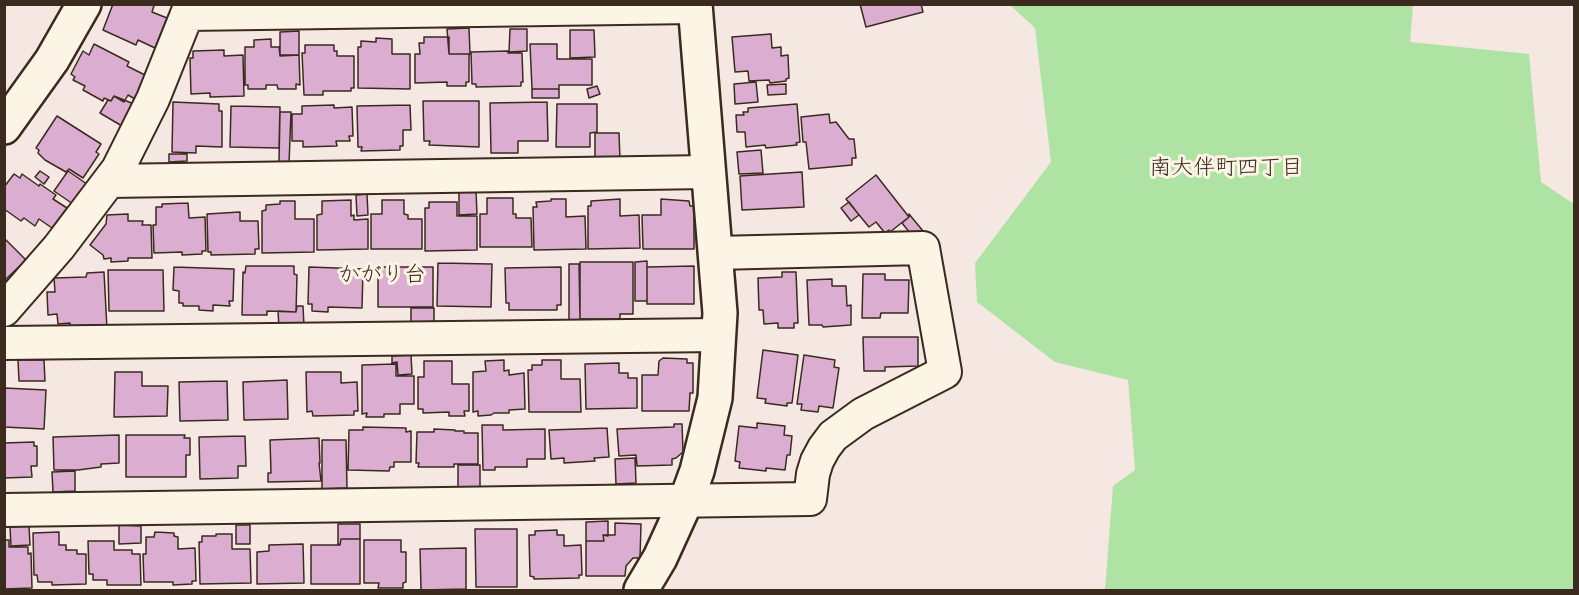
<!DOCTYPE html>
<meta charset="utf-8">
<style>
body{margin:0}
#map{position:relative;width:1579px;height:595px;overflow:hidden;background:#f5e7e1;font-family:"Indie Flower",sans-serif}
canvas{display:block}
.frame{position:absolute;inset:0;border:6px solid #3b2a1e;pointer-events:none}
</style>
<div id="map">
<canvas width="1579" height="595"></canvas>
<div class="frame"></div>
</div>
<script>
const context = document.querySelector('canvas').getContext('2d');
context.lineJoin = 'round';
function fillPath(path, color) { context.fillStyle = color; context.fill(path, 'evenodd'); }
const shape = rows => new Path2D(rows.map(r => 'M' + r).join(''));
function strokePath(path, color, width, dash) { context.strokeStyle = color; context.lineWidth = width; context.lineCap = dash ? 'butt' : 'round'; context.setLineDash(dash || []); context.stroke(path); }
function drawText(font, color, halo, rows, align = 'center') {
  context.font = font + ' "Indie Flower","Klee One",sans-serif'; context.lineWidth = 6; context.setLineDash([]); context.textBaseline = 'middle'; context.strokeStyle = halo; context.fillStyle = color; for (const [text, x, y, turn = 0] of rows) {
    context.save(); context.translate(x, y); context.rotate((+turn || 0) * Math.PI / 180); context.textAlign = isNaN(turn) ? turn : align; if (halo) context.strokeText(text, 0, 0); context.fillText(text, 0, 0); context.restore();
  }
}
fillPath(shape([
 [1010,5,1413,5,1410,42,1529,54,1541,182,1574,204,1574,590,1105,590,1113,486,1135,470,1128,380,1055,362,977,302,975,263,1051,162,1035,28]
]), '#afe3a4');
const building = shape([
 [113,4,149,4,154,6,152,12,167,18,155,48,138,40,136,45,103,30,113,4],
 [860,4,921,4,923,12,866,27,860,4],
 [469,28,470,54,449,54,447,29,469,28],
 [510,29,527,29,527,51,509,52,510,29],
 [570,30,594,30,595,57,570,58,570,30],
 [299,31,299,55,280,55,280,32,299,31],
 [771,34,772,48,781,47,781,56,788,55,789,78,786,79,786,81,770,83,769,80,749,81,748,71,735,72,732,37,771,34],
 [424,37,449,37,449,54,469,54,469,82,466,82,466,86,447,86,447,82,415,83,415,54,420,54,419,43,424,43,424,37],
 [376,38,392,39,392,54,410,54,410,89,358,88,358,47,361,47,361,41,376,42,376,38],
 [271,39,271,47,279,47,280,56,299,55,300,85,296,84,296,89,278,89,277,85,266,85,266,89,248,89,248,85,245,85,245,47,254,47,254,40,271,39],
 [94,44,129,62,127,66,147,76,135,99,128,95,124,102,114,96,111,101,104,98,103,101,83,90,85,86,73,80,75,77,71,74,83,51,89,55,94,44],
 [530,44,557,44,557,59,592,59,592,85,559,85,559,89,532,89,530,44],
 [305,45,334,45,334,51,337,51,337,56,354,56,354,88,351,88,351,91,323,91,323,95,304,95,302,53,305,53,305,45],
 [224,50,224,56,243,55,244,96,210,97,210,93,191,94,190,58,193,58,193,51,224,50],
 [508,51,508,53,522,53,523,82,521,82,521,86,476,87,476,84,472,84,471,52,508,51],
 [756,82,758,102,735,104,734,84,756,82],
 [786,84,786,94,768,95,767,85,786,84],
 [597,86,600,94,589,98,587,89,597,86],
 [532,89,559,89,559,98,532,98,532,89],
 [114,96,134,104,122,126,100,113,108,100,111,101,114,96],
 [423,101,479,101,479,147,429,145,430,141,424,141,423,101],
 [173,102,219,104,219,111,222,111,222,147,196,146,196,153,172,152,173,102],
 [547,102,548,141,518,141,518,153,491,153,490,103,547,102],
 [557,104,597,104,597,132,590,133,590,147,556,147,557,104],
 [797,104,800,142,796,143,797,145,766,148,765,145,746,147,745,132,737,132,736,115,744,115,743,112,748,112,748,108,797,104],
 [334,105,334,108,352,107,353,136,349,136,350,141,336,141,337,146,303,147,303,141,292,141,292,114,302,114,302,106,334,105],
 [410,105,411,130,403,130,403,146,400,146,400,150,361,151,362,147,358,147,357,106,410,105],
 [231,106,280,107,279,148,230,147,231,106],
 [280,112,291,112,289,164,279,163,280,112],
 [829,114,830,123,836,122,849,139,854,139,856,158,852,158,852,165,809,169,806,142,803,142,801,117,829,114],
 [57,116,101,144,96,152,99,154,83,178,69,169,66,172,45,160,38,153,39,150,36,148,57,116],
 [595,133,619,133,620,160,595,160,595,133],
 [761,150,763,173,739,174,737,152,761,150],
 [169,154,187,154,187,161,169,162,169,154],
 [40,171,49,177,44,184,35,177,40,171],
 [68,171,87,184,73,204,54,191,68,171],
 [802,172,804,207,742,210,740,176,802,172],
 [14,174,20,178,22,174,39,186,40,184,56,195,53,199,67,208,52,228,39,219,35,226,24,218,21,221,4,209,4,187,14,174],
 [876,175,909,217,890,232,889,230,885,233,876,222,869,227,846,199,876,175],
 [476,191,477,214,459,215,459,192,476,191],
 [367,194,368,215,357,216,356,195,367,194],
 [487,198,513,198,513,214,516,214,516,218,531,218,532,247,480,247,480,214,487,214,487,198],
 [551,199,566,199,566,217,585,216,586,249,534,250,533,207,537,207,536,202,551,201,551,199],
 [620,199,620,216,639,215,640,248,588,249,588,206,591,206,591,201,620,199],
 [661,199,689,201,690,206,694,206,694,249,643,249,642,215,661,215,661,199],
 [351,200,351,216,354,215,354,220,368,219,368,249,317,250,317,215,322,214,322,201,351,200],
 [382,200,404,200,404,214,408,215,408,219,422,219,422,249,371,249,371,214,382,214,382,200],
 [280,201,295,201,295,219,314,219,314,252,262,253,262,211,266,210,266,205,280,204,280,201],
 [429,202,457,202,457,216,477,216,477,250,425,251,425,208,429,208,429,202],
 [849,202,859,215,851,221,841,208,849,202],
 [188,203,189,218,205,217,206,251,202,251,202,254,182,255,182,252,154,253,153,225,156,225,156,207,162,207,162,204,188,203],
 [240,212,240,221,258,221,259,249,255,249,255,254,211,255,211,252,208,252,207,214,240,212],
 [128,214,128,221,143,221,142,225,151,225,152,258,128,258,128,261,111,262,111,258,104,259,103,255,90,245,106,224,107,215,128,214],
 [909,214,923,231,914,238,902,223,909,217,909,214],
 [4,238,26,260,4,281,4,238],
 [647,261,647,301,635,301,635,262,647,261],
 [580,262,633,262,633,314,620,314,620,319,580,319,580,262],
 [438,263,492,264,491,307,437,306,438,263],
 [569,264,579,264,580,319,583,319,583,323,569,322,569,264],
 [246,266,294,266,294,274,297,275,296,312,267,311,267,315,242,315,243,272,245,273,246,266],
 [694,266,694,304,647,304,647,267,694,266],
 [174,267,234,269,233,301,229,301,230,306,213,305,213,311,199,310,199,306,183,306,183,303,179,303,179,291,173,290,174,267],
 [309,267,363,269,362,308,328,307,328,312,312,311,312,304,308,304,309,267],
 [378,267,433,267,433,307,378,307,378,267],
 [561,267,561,305,557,305,557,310,509,310,509,303,506,303,505,268,561,267],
 [108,270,163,270,164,311,109,311,108,270],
 [104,272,107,329,70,330,70,323,58,324,57,314,48,315,47,292,55,292,54,278,86,277,87,273,104,272],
 [782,272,796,272,798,323,794,323,794,328,778,328,778,323,764,324,763,310,759,310,758,278,782,277,782,272],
 [863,274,885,274,885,280,909,280,908,313,881,313,880,318,862,318,863,274],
 [832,279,832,286,846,286,847,306,851,305,851,325,823,327,822,325,809,325,807,280,832,279],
 [297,306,303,306,304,327,279,327,278,311,296,312,297,306],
 [411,308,434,308,434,325,411,325,411,308],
 [863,337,918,337,918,366,885,367,885,371,864,371,863,337],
 [763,350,798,355,792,403,787,403,787,406,765,403,766,399,757,398,763,350],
 [411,355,412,374,398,375,397,362,392,363,392,356,411,355],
 [804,355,835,360,834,367,839,368,833,408,819,406,818,412,801,410,802,404,797,404,804,355],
 [663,358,687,359,687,363,693,363,693,393,690,393,689,411,642,411,642,375,658,375,659,361,663,358],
 [18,360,44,360,45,381,19,381,18,360],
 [504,360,504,371,509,370,509,375,524,373,525,409,509,410,509,413,494,413,491,415,478,416,478,411,473,412,473,372,486,371,485,361,504,360],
 [542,360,561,360,561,379,580,379,581,412,529,412,528,370,532,370,532,365,542,365,542,360],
 [424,361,452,361,452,384,469,384,469,411,464,411,465,416,449,416,449,412,423,413,423,409,418,409,418,377,424,377,424,361],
 [619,363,619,373,628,373,628,378,637,378,637,408,586,409,585,364,619,363],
 [396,364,396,376,414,376,414,404,400,404,400,414,384,414,384,417,366,417,367,413,362,414,362,365,396,364],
 [115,372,142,372,142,386,168,386,167,416,114,417,115,372],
 [306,372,341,372,341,383,357,382,358,411,354,411,354,415,313,416,312,411,307,412,306,372],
 [287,380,288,419,244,420,243,382,287,380],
 [227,381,228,420,180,421,179,382,227,381],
 [4,388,46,390,44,429,4,427,4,388],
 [757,423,785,426,784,435,792,436,790,455,787,455,785,470,766,468,766,471,739,468,740,462,735,461,739,426,757,428,757,423],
 [674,424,682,424,683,452,676,458,672,459,672,465,637,466,636,455,619,456,617,429,674,427,674,424],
 [482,425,503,425,503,430,545,429,545,459,527,459,527,467,495,467,495,470,483,470,482,425],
 [363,427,406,428,406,432,411,431,411,462,394,462,394,467,390,467,389,471,348,470,349,430,363,430,363,427],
 [607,428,609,457,594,458,595,461,564,463,564,458,551,459,549,430,607,428],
 [434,429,455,430,455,431,464,431,464,433,478,433,478,464,454,464,454,467,418,467,419,463,416,463,417,432,434,432,434,429],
 [119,435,119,463,101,464,101,467,78,470,54,470,53,437,119,435],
 [126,435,185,435,184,438,190,438,190,455,186,455,186,477,126,477,126,435],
 [245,436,246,466,238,466,238,478,200,479,199,437,245,436],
 [319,438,320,463,319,463,321,481,268,482,268,473,271,473,270,440,319,438],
 [322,440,346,440,347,488,322,489,322,440],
 [34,442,34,446,37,446,37,466,31,466,32,477,4,478,4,443,34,442],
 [635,458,636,483,616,484,615,459,635,458],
 [458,465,480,465,480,487,458,487,458,465],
 [75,471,75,491,53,492,52,472,75,471],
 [608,521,608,536,603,535,604,541,586,541,586,522,608,521],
 [615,523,641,524,640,558,633,558,626,566,625,576,586,576,586,541,604,541,603,535,615,535,615,523],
 [338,524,360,524,360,539,341,539,340,545,338,544,338,524],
 [119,525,141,526,141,543,119,544,119,525],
 [236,525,250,525,250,544,236,544,236,525],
 [29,526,30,545,11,546,10,527,29,526],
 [475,529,517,529,517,587,476,587,475,529],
 [557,530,557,535,564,535,564,546,581,545,582,575,579,575,579,578,534,579,534,577,530,576,529,535,535,535,535,531,557,530],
 [59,532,59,545,66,545,66,550,77,550,77,554,86,554,86,584,52,585,52,582,38,582,37,575,34,575,33,533,59,532],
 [155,532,174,533,174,536,178,537,178,549,195,548,196,581,192,581,192,584,173,585,173,582,144,582,143,554,146,554,146,537,154,537,155,532],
 [216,534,232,534,232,549,250,549,251,583,200,584,199,542,202,542,202,536,216,536,216,534],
 [341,539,360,539,360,584,311,584,311,545,340,545,341,539],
 [4,540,9,540,9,547,28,547,28,554,31,553,32,588,4,589,4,540],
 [364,540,401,540,401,552,406,552,406,582,403,583,403,588,378,588,379,583,364,583,364,540],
 [88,541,114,541,114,550,132,550,132,554,140,554,141,585,107,585,107,580,93,580,93,574,89,574,88,541],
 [303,544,304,583,257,584,257,552,269,551,269,545,303,544],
 [466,548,466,589,421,590,420,549,466,548]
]);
fillPath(building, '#dbaed1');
strokePath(building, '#3b2a1e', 1.5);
const minor = shape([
 [187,14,695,7],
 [109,181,708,172],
 [4,310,59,247,118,169,153,99,191,4],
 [4,343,719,335],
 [4,510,810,499,813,474,817,461,824,448,833,436,863,414,945,372,923,248,715,253]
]);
const tertiary = shape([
 [4,127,52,60,84,4],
 [641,590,660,558,686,501,697,471,715,398,720,313,695,4]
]);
strokePath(minor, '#3b2a1e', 36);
strokePath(tertiary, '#3b2a1e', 38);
strokePath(minor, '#fcf5e5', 32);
strokePath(tertiary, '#fcf5e5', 33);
drawText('22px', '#3b2a1e', '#fcf5e5', [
 ["南大伴町四丁目",1226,170],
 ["かがり台",382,277]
]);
</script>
